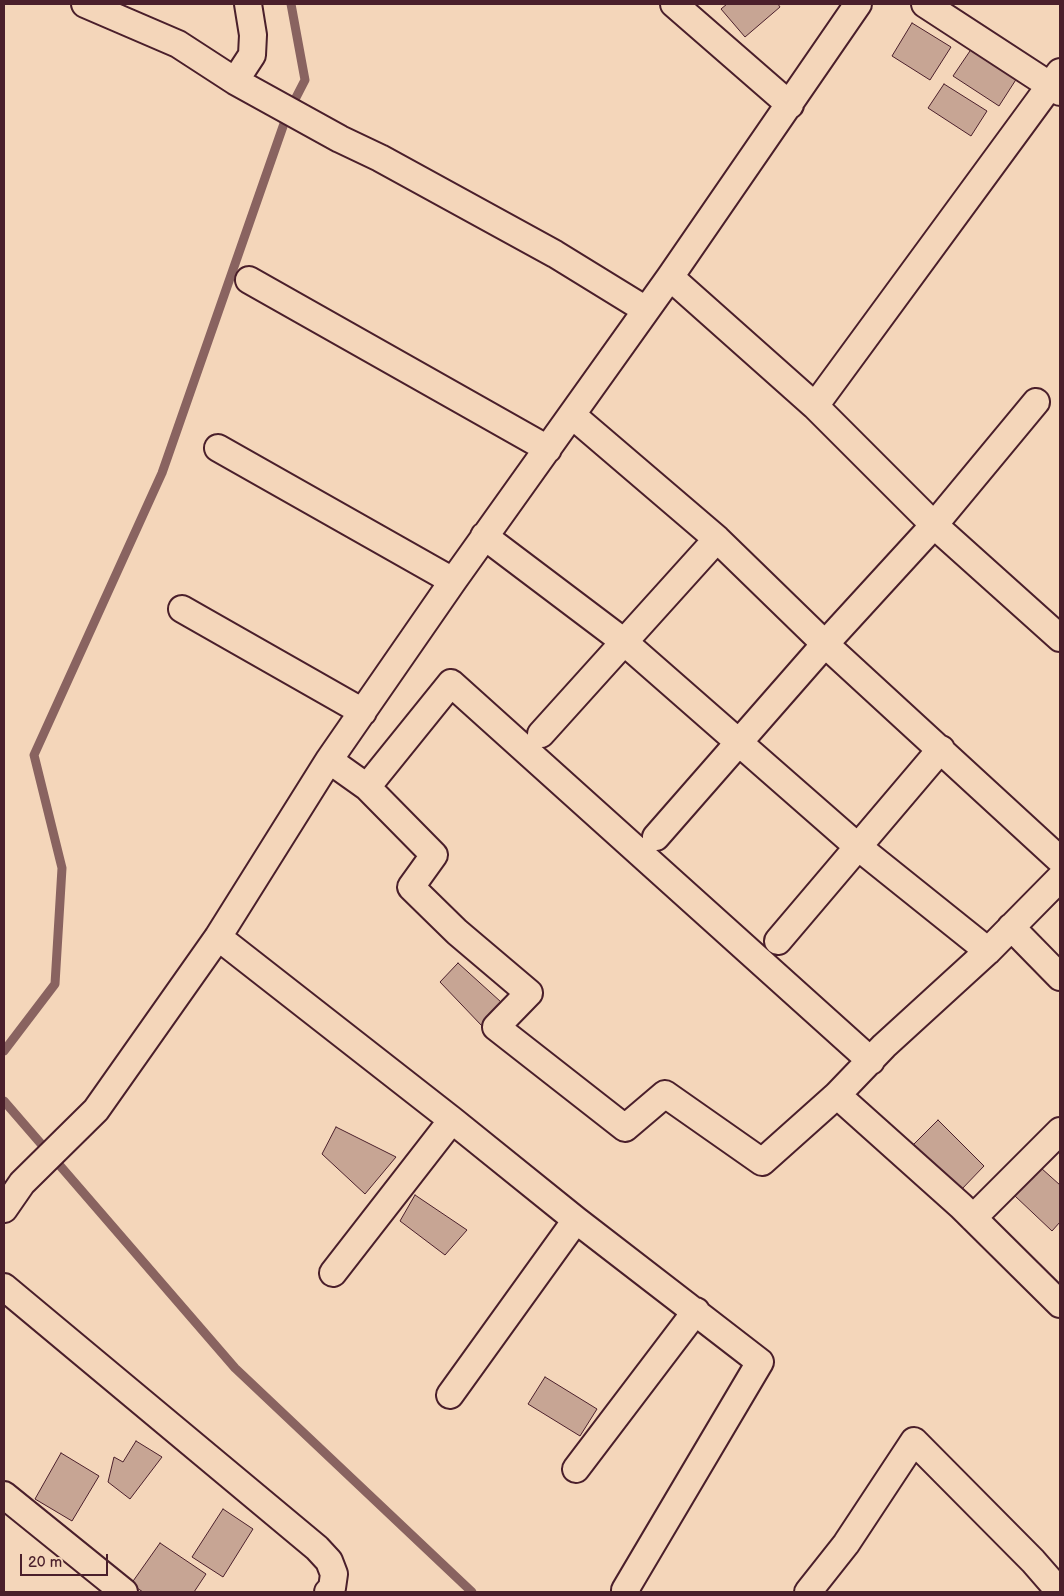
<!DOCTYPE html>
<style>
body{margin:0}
#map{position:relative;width:1064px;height:1596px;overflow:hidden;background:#f4d6ba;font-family:"Balsamiq Sans",sans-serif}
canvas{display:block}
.frame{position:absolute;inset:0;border:5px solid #4a1f2b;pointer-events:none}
.scale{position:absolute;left:20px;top:1554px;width:88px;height:22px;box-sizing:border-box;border:2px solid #4a1f2b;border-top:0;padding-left:6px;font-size:15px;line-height:18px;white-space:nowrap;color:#4a1f2b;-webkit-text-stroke:4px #f4d6ba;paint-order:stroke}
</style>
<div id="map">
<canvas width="1064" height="1596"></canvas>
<div class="frame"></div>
<div class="scale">20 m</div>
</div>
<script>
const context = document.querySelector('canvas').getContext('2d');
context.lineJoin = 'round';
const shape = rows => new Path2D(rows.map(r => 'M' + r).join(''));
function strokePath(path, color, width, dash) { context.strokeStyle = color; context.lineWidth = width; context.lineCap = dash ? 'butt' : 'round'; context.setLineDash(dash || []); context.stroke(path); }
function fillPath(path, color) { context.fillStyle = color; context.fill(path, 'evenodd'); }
strokePath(shape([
 [4,1051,55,984,62,868,34,755,162,473,287,115,305,80,291,4],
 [4,1101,235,1368,472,1592]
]), '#896360', 9);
const building = shape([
 [727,4,778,4,780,7,745,37,721,9,727,4],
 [912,23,951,47,930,80,892,56,912,23],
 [972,48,1017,78,999,106,953,76,972,48],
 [944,84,987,111,971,136,928,108,944,84],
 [458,963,501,1002,482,1026,440,982,458,963],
 [938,1120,984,1166,960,1191,913,1145,938,1120],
 [336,1127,396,1157,365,1194,322,1154,336,1127],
 [1041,1168,1060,1185,1060,1222,1052,1231,1015,1196,1041,1168],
 [415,1195,467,1230,445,1255,400,1221,415,1195],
 [545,1377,597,1409,580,1436,528,1404,545,1377],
 [136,1441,162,1457,130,1499,108,1482,114,1457,123,1462,136,1441],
 [61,1453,99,1476,72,1521,35,1499,61,1453],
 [223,1509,253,1529,223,1577,192,1557,223,1509],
 [160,1543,206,1574,194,1592,143,1592,131,1584,160,1543]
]);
fillPath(building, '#c7a594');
strokePath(building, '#4a1f2b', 1);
const street = shape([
 [85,4,178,44,235,81,340,139,380,158,555,254,646,310],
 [674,4,790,105],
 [925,4,1060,92],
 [235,81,252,55,253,35,248,4],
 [670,277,815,406,934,525,1060,638],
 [249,280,548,449],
 [815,406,1060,72],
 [572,415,717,539,825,644,1060,860],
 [218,448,453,581],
 [484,536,623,641,857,846,988,951],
 [182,609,363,712],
 [541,734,717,539],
 [329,760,367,787,434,855,411,887,457,932,529,993,496,1027,625,1128,665,1094,762,1162,837,1095,884,1046,988,951,1060,878],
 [367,787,451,683,871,1061],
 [656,837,825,644,934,525,1036,402],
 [1011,927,1060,977],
 [218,937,452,1120,576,1220,760,1362,625,1590,627,1592],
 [778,941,941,749],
 [837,1095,961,1206,1060,1304],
 [4,1209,22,1183,96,1110,218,937,329,760,453,581,670,277,858,4],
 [973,1218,1060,1131],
 [333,1273,452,1120],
 [4,1287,317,1548,329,1561,334,1574,332,1588,328,1592],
 [450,1395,576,1220],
 [576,1469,696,1311],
 [4,1495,124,1592],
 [808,1592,846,1544,914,1441,1033,1561,1060,1592]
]);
strokePath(street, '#4a1f2b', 30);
strokePath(street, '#f4d6ba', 26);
</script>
